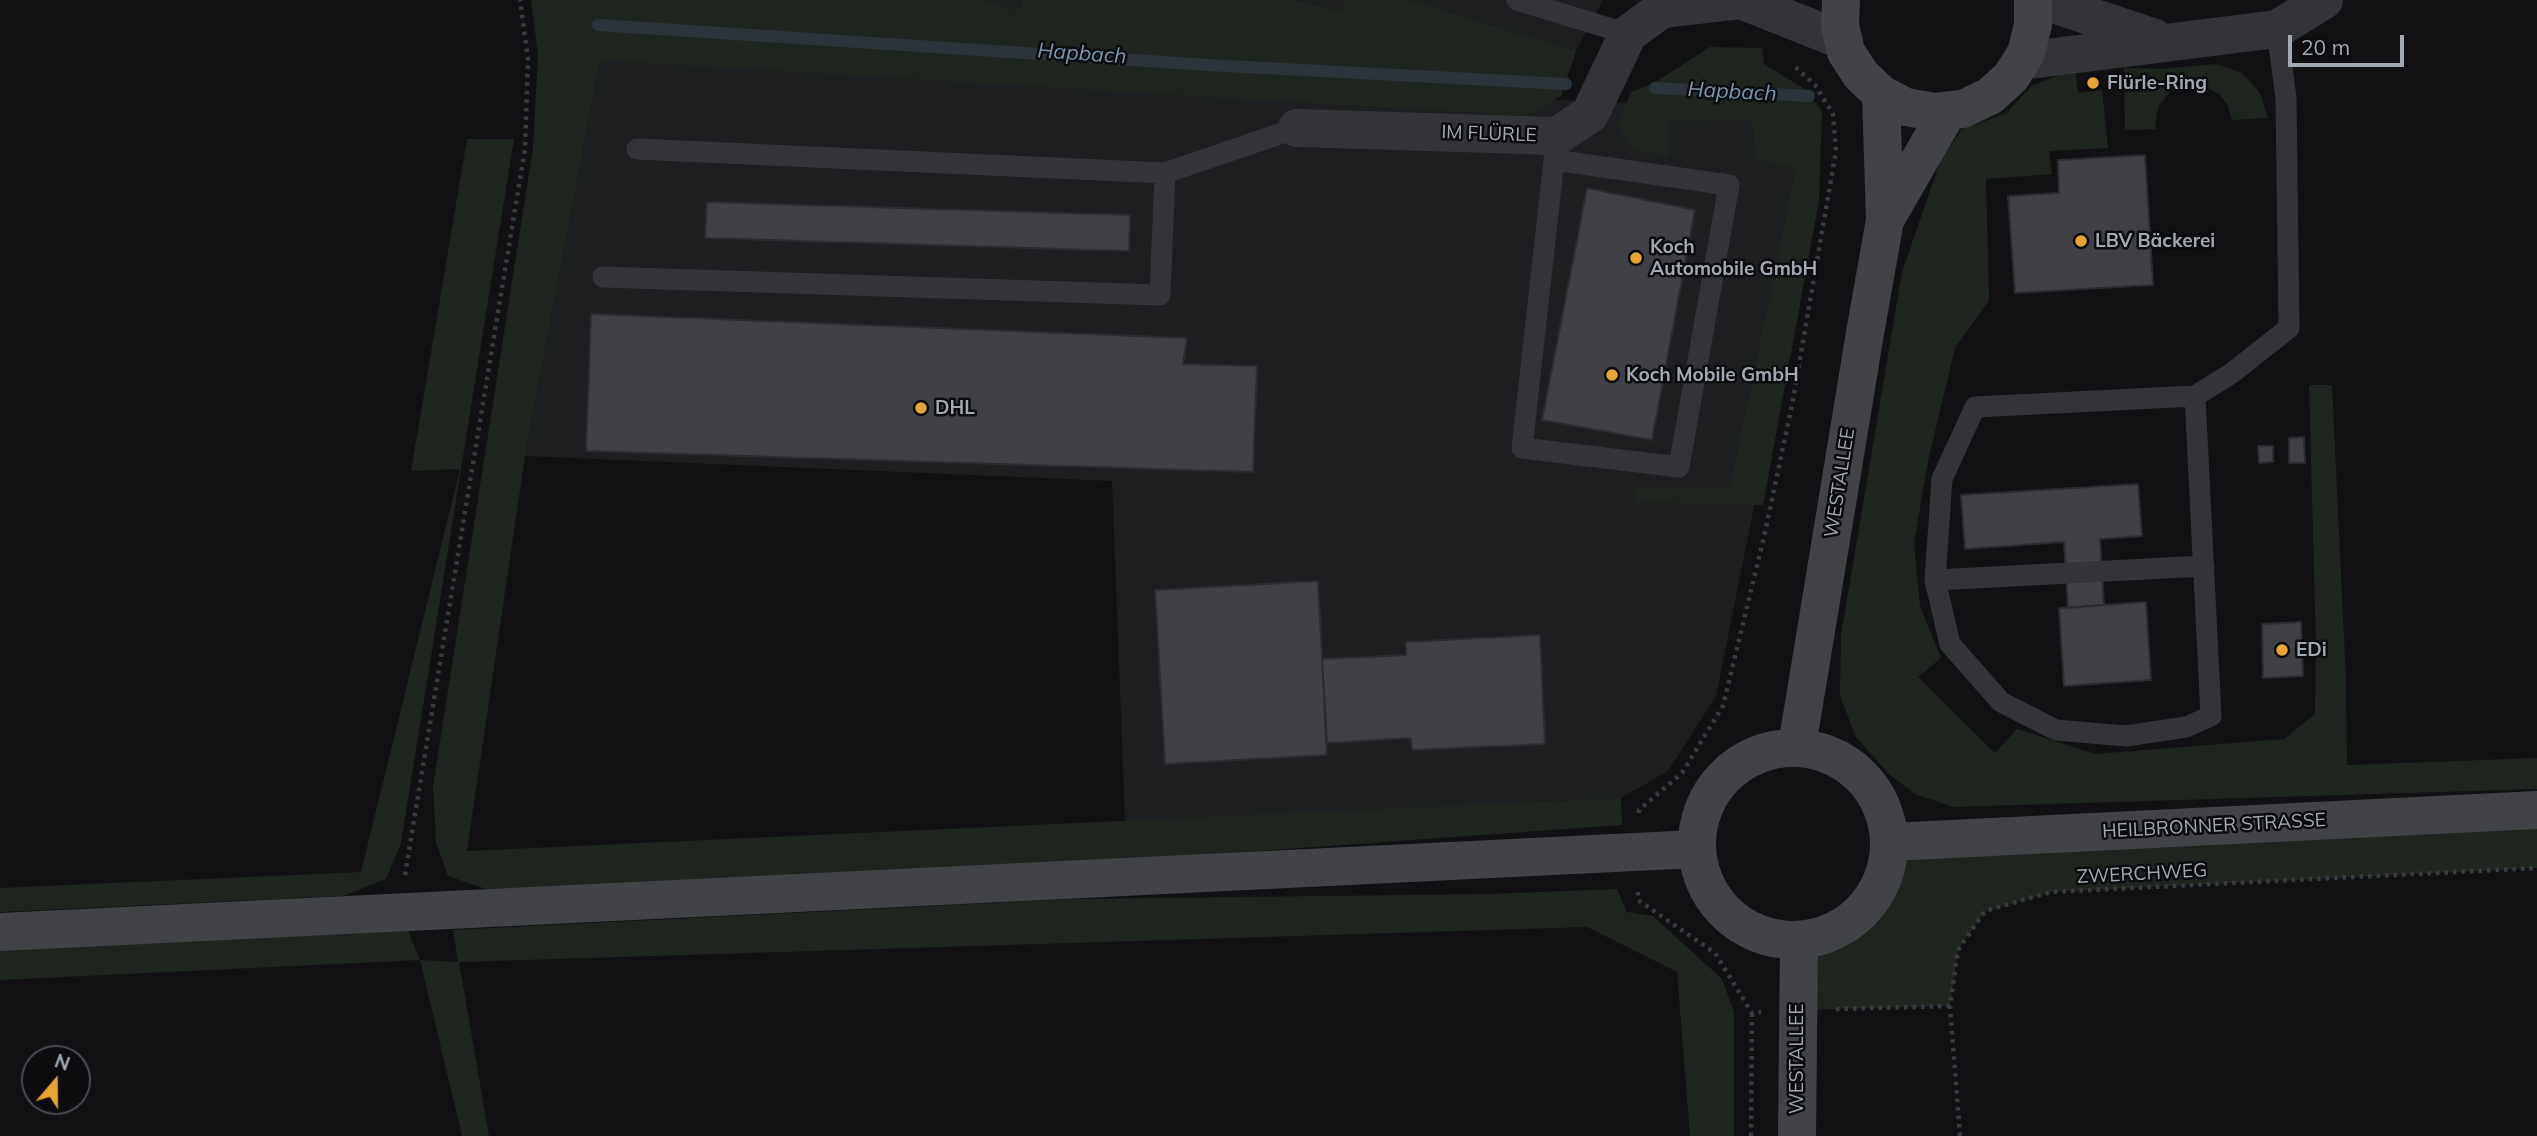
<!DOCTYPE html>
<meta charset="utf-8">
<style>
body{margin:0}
#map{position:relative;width:2537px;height:1136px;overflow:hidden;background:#111113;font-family:Mulish,sans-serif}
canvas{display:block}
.north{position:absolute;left:21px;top:1045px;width:70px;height:70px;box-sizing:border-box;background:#0c0c0e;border:2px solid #484b50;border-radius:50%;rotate:20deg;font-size:19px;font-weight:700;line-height:28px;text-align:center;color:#a3a9b3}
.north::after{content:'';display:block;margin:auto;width:24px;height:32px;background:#e8a534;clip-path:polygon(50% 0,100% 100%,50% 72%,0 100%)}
.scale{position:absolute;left:2288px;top:35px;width:116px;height:32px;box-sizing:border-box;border:4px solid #a3a9b3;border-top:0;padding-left:9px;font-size:21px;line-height:24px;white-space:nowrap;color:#a3a9b3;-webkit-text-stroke:5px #0c0c0e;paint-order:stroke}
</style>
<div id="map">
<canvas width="2537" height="1136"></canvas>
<div class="north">N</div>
<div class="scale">20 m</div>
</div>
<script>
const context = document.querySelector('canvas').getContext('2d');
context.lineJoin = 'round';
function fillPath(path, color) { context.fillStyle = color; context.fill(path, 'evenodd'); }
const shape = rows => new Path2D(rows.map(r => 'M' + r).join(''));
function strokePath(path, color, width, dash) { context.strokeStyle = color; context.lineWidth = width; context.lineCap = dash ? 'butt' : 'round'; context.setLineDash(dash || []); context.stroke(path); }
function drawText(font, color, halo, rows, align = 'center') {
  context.font = font + ' Mulish,sans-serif'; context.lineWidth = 5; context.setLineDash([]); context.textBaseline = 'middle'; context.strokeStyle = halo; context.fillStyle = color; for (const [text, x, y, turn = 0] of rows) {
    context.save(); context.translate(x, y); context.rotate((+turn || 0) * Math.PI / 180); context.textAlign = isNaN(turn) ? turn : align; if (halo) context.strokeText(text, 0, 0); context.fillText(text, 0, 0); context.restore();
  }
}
fillPath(shape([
 [982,0,1022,0,1018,10],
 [1294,0,1345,0,1341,12],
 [1409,0,1603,0,1576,51],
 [600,60,1822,111,1755,502,1716,696,1668,771,1621,798,1125,822,1112,481,525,456]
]), '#1d1e20');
fillPath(shape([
 [531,0,982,0,1018,10,1022,0,1294,0,1341,12,1345,0,1409,0,1576,51,1561,96,1526,116,600,60,525,456,467,851,1621,798,1622,825,1117,861,489,890,448,876,436,842,433,786,533,148,538,55],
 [1710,47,1762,48,1764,64,1805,89,1822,111,1819,201,1763,505,1636,502,1636,488,1730,489,1796,169,1757,159,1752,120,1668,121,1668,156,1633,149,1618,124,1631,92,1654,83],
 [2216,64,2242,73,2260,93,2268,118,2232,120,2227,104,2219,94,2202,85,2187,85,2170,92,2158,107,2155,129,2125,130,2124,68,2160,69],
 [2075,68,2078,93,2102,90,2108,148,2049,151,2052,174,1986,179,1989,300,1955,348,1928,461,1914,543,1920,606,1941,658,1918,677,1995,753,2017,729,2095,754,2284,739,2315,714,2316,645,2309,385,2332,385,2346,680,2347,765,2537,758,2537,789,1953,807,1915,794,1890,775,1856,737,1840,696,1841,635,1902,272,1940,162,1961,130,2006,113,2032,86],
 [467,139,514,139,401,843,386,879,343,896,0,912,0,888,361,872,460,469,411,471],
 [2537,810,2537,868,2051,892,1985,912,1958,950,1950,1006,1797,1010,1799,941,1833,932,1863,911,1883,882,1891,842],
 [1617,889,1627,912,1653,916,1722,979,1734,1012,1734,1136,1690,1136,1677,972,1587,927,459,962,489,1136,462,1136,420,960,0,980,0,950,408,931,420,960,458,962,453,930,1071,899,1489,894]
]), '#1e251f');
strokePath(shape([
 [598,25,1208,65,1566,84],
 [1655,88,1809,96]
]), '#2c343b', 12);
const building = shape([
 [2145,155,2153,285,2015,293,2008,196,2059,193,2058,160,2145,155],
 [1587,188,1695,210,1652,440,1542,420,1587,188],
 [707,202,1130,215,1129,251,705,238,707,202],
 [591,314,1187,338,1183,364,1257,366,1253,472,586,451,591,314],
 [2304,437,2305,463,2289,463,2289,438,2304,437],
 [2258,446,2273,446,2273,462,2259,463,2258,446],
 [2138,484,2142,536,2100,539,2104,605,2068,608,2064,542,1965,549,1961,495,2138,484],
 [1318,581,1327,755,1165,764,1155,590,1318,581],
 [2146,602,2151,680,2064,686,2059,608,2146,602],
 [2301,622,2303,676,2263,678,2262,624,2301,622],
 [1540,635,1545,744,1412,750,1411,738,1327,743,1322,659,1406,655,1406,642,1540,635]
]);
fillPath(building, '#404146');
strokePath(building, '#2b2c2f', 2);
strokePath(shape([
 [1639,813,1639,810,1682,773,1723,706,1764,537,1792,405,1836,151,1833,114,1815,85,1792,64],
 [405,875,525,149,528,59,520,0],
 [1638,892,1638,900,1715,953,1752,1013,1761,1012],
 [1836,1009,1950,1006],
 [1751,1136,1752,1013],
 [1960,1136,1950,1006,1958,950,1985,911,2051,892,2537,868]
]), '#393a3e', 4.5, [3.5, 5]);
strokePath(shape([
 [1517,0,1628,34],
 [637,149,1165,173],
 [1554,160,1729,185,1679,467,1522,448,1554,160,1557,136],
 [603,277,1160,295,1165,173,1297,128],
 [2195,396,2211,716,2186,727,2126,736,2056,730,2001,702,1950,644,1935,580,1942,479,1975,407,2195,396,2232,373,2289,328,2286,98,2277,29],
 [1935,580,2204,566]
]), '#333438', 21);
strokePath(shape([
 [1741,0,1844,41],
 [2041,0,2155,38],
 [2022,61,2277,29,2324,0],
 [1297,128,1557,136,1590,114,1628,34,1662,9,1741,0]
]), '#333438', 38);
strokePath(shape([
 [1841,0,1840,25,1846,52,1861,75,1881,94,1906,107,1935,112,1963,109,1990,96,2011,77,2026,53,2033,25,2033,0],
 [1885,220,1948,111],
 [1797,746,1865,333,1885,220,1881,94],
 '1697 844a96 96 0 1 1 192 0a96 96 0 1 1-192 0Z',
 [1891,842,2537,810],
 [0,932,1696,849],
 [1797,1136,1799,941]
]), '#414347', 38);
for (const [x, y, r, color] of [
 [2093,83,7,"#e8a534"],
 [2081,241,7,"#e8a534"],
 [1636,258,7,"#e8a534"],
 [1612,375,7,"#e8a534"],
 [921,408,7,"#e8a534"],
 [2282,650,7,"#e8a534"]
]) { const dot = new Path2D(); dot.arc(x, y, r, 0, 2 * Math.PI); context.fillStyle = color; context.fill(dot); strokePath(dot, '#0c0c0e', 2.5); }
drawText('bold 19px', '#a3a9b3', '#0c0c0e', [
 ["Flürle-Ring",2107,83],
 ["LBV Bäckerei",2095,241],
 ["Koch",1650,247],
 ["Automobile GmbH",1650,269],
 ["Koch Mobile GmbH",1626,375],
 ["DHL",935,408],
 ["EDi",2296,650]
], 'left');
drawText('19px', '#a3a9b3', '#0c0c0e', [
 ["IM FLÜRLE",1489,134,2],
 ["WESTALLEE",1840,483,-81],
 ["HEILBRONNER STRASSE",2214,826,-3],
 ["ZWERCHWEG",2142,874,-3],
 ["WESTALLEE",1797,1059,-90]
]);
drawText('italic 21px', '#7b97ad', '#0c0c0e', [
 ["Hapbach",1082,54,4],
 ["Hapbach",1732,92,3]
]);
</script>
